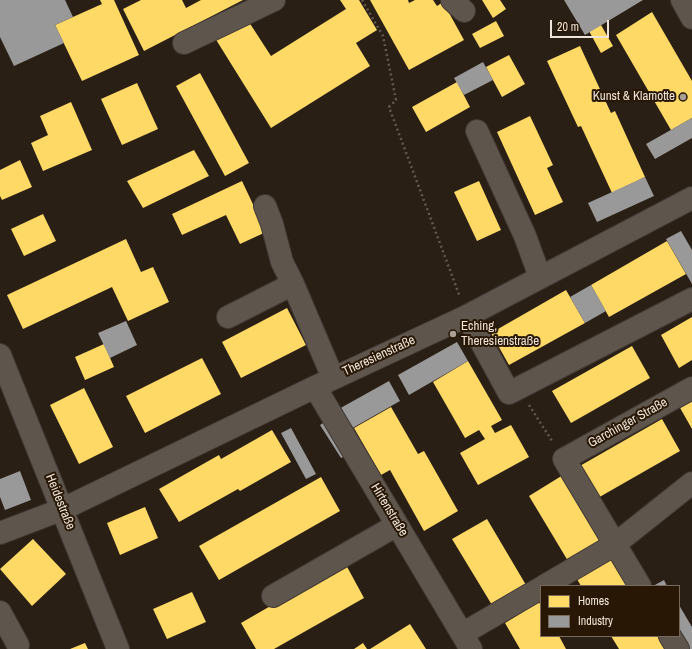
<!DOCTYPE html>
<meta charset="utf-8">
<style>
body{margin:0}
#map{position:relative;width:692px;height:649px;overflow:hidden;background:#291f15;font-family:"Archivo Narrow",sans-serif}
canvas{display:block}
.legend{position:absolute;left:540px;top:585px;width:140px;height:52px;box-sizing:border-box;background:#271704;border:1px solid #776959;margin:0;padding:5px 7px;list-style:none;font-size:12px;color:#f0e4d9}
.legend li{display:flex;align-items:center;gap:8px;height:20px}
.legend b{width:20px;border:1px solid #776959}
.scale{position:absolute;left:550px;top:20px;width:59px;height:18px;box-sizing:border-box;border:2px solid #f0e4d9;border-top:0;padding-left:5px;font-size:12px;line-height:14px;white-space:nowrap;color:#f0e4d9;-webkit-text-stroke:3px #271704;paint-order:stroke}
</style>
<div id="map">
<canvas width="692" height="649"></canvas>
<ul class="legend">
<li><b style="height:11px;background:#ffd966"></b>Homes</li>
<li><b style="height:11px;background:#999"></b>Industry</li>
</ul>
<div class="scale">20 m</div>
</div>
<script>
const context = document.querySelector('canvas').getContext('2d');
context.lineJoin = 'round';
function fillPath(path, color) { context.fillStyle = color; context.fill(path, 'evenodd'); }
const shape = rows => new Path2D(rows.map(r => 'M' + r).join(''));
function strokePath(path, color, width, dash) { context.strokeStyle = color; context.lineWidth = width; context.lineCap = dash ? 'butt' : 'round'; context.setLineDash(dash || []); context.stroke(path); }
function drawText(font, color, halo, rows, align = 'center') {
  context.font = font + ' "Archivo Narrow",sans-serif'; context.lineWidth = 4; context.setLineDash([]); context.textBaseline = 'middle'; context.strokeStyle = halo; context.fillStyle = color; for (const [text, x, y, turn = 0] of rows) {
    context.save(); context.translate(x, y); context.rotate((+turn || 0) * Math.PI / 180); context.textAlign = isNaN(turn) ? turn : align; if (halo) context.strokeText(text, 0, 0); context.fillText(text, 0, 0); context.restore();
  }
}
fillPath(shape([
 [100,0,114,0,139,55,82,81,55,25,102,4],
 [141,0,182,0,186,8,201,0,243,0,144,51,123,9],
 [340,0,359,0,377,30,356,43,370,66,271,128,215,38,247,19,271,56,346,9],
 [370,0,408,0,409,3,415,0,433,0,437,6,443,2,464,40,409,70],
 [482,0,500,0,506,9,493,18],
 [652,12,692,81,692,118,671,130,616,35],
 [496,21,504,36,480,48,472,34],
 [601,25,613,46,601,53,589,31],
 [580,46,611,113,615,111,645,177,612,193,581,126,578,127,547,61],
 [509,55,525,84,502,97,486,67],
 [200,73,249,163,225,176,176,86],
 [457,82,470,107,426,132,412,107],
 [137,83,158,129,122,145,101,99],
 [71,102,92,150,43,171,31,143,48,135,40,116],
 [530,116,553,165,547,168,563,202,535,215,497,132],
 [194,150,209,176,143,208,127,181],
 [20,160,32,187,2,200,0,196,0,170],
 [242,181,266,232,240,244,226,215,182,235,172,214],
 [479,181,501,230,477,241,454,192],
 [43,214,56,241,24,256,11,229],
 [126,239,141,272,153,267,169,302,128,321,112,287,23,329,7,295],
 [667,241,686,274,609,317,591,285],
 [566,290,585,323,509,365,491,333],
 [287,308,306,345,241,378,222,342],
 [692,317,692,360,679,368,661,335],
 [104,344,114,367,85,380,75,357],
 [632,346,650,378,571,423,552,391],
 [202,358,221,394,145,433,126,396],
 [468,361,502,420,491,426,495,433,511,425,529,457,478,485,460,453,485,439,479,430,465,438,433,382],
 [84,388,113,447,79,464,50,405],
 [692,398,692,429,679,406],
 [391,407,418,454,424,451,458,511,424,531,390,470,381,475,354,428],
 [662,419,680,451,596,499,578,467],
 [272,430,291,462,240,491,238,489,179,522,159,489,219,455,221,459],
 [563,475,602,541,568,561,529,496],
 [321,477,340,511,219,580,199,546],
 [145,507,158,538,120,555,107,523],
 [487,519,526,585,492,605,452,539],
 [33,539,66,574,32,606,0,569],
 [611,559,627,586,581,586,577,579],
 [345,563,364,598,274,649,256,649,241,623],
 [192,592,206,622,167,639,153,609],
 [539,602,541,606,541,636,559,636,566,649,520,649,505,623],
 [410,624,426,649,370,649],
 [611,636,657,636,665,649,619,649],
 [85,643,88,649,70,649],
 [363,643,367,649,354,649]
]), '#ffd966');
fillPath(shape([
 [0,0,65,0,73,17,55,25,64,43,14,66,0,37],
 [564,0,643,0,585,35],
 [483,62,493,80,464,95,454,78],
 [692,118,692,138,655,159,646,144],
 [645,177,654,196,597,222,588,203],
 [681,231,692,250,692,284,666,239],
 [591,285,606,311,585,323,570,297],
 [126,321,137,345,110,358,98,333],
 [457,342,468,361,409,395,398,375],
 [389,381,400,401,349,430,337,410],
 [329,419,350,454,341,458,320,425],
 [291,428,316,474,306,479,281,433],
 [20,471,31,500,5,510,0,497,0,479],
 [664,580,667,586,653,586],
 [679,605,692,627,692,649,683,649,679,636]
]), '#999');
const minor = shape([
 [452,0,464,11],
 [682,0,692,18],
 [184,43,274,0],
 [477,131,525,236,540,277],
 [265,206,272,224,282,262,293,284],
 [467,316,509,393,692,299],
 [228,317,293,284,333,378],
 [0,355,118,649],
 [315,387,471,649],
 [0,533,63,509,315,387,467,316,692,198],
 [544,586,614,545,692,483],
 [640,586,564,459,692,388],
 [273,596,397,525],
 [0,612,18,645],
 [462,634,541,588],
 [670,636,678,649]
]);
strokePath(minor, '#413933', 24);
strokePath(shape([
 [362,0,383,36,396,100,389,107,460,297],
 [529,405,552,441]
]), '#615a53', 2.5, [2, 3]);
strokePath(minor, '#5e564d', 22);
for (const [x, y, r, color] of [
 [683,97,4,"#aa9f94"],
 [453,334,4,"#aa9f94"]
]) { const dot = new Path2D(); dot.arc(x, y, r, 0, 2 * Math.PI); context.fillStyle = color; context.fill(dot); strokePath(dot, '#271704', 1.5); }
drawText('13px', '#f0e4d9', '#271704', [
 ["Kunst & Klamotte",675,97],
 ["Eching,",461,327,"left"],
 ["Theresienstraße",461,342,"left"]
], 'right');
drawText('13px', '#f0e4d9', '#271704', [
 ["Theresienstraße",379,356,-25],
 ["Garchinger Straße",628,423,-29],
 ["Heidestraße",60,502,68],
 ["Hirtenstraße",389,510,59]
]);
</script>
